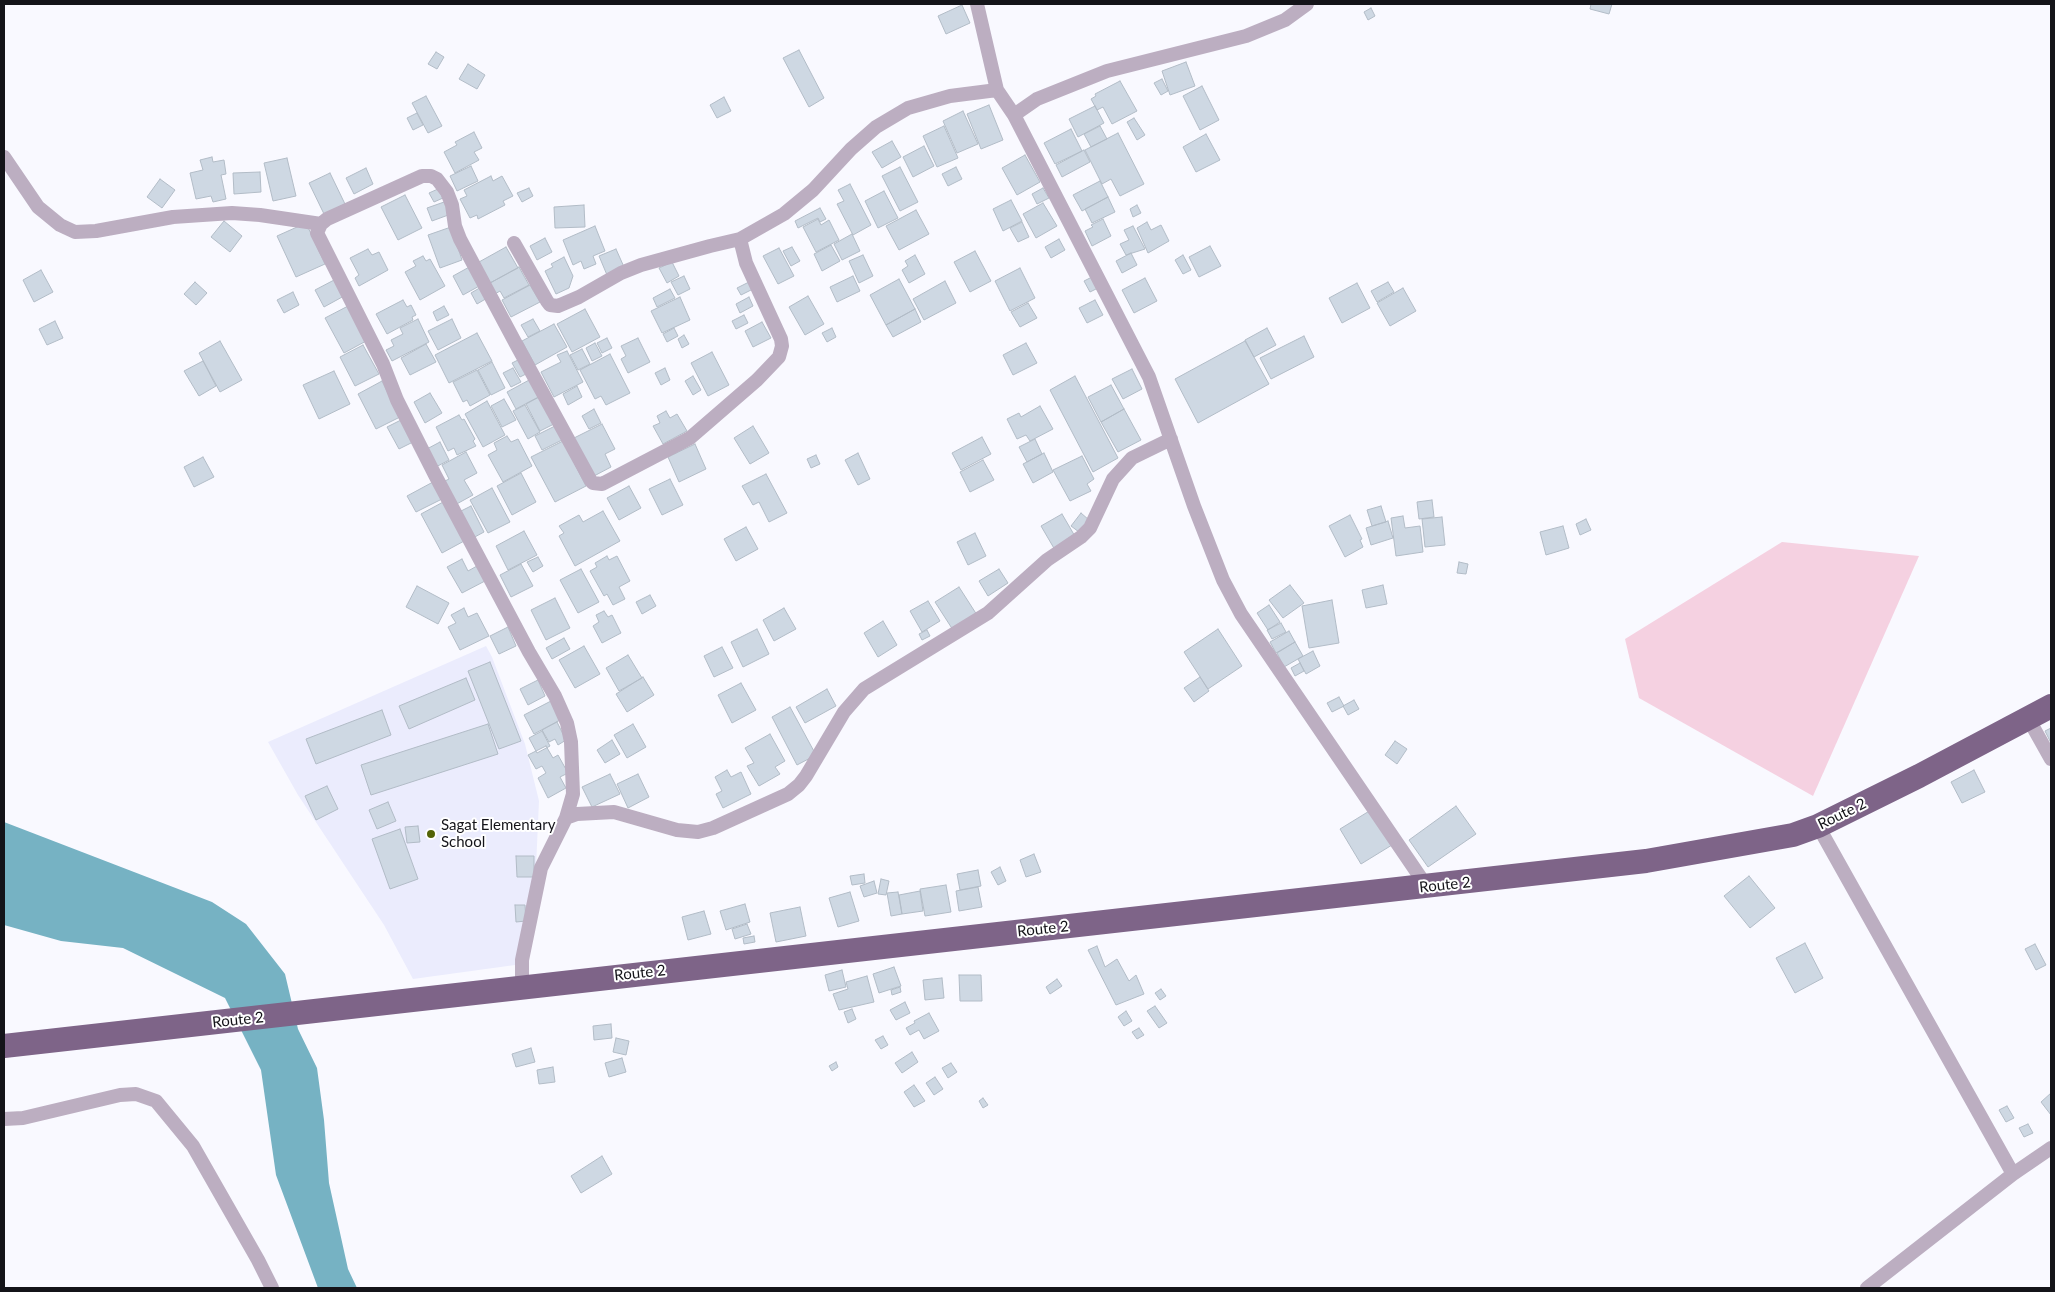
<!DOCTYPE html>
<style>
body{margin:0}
#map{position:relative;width:2055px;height:1292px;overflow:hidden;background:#f9f9ff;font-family:Lato,sans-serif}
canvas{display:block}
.frame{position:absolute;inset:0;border:5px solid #141419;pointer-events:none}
</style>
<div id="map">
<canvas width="2055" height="1292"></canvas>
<div class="frame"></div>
</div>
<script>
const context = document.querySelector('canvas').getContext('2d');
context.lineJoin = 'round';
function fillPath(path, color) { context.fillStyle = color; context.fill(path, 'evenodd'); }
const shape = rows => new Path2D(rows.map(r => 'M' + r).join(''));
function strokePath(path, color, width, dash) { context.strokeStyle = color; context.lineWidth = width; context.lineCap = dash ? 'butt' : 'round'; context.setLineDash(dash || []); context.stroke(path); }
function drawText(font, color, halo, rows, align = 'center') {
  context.font = font + ' Lato,sans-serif'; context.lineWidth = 4; context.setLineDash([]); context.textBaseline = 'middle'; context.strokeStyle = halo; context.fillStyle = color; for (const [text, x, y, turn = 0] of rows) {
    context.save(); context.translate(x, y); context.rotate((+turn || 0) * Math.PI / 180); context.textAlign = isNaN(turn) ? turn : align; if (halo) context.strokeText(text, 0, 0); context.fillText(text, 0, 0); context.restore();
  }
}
fillPath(shape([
 [486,646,492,657,525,744,539,801,536,867,529,917,515,965,413,979,384,925,298,795,268,742]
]), '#ebecfd');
fillPath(shape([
 [1782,542,1919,556,1813,796,1639,698,1625,639]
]), '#f5d1e1');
fillPath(shape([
 [4,822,212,902,246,924,285,974,298,1029,317,1068,324,1120,329,1183,348,1269,357,1288,318,1288,276,1175,261,1070,225,998,123,948,61,941,4,925]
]), '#76b2c3');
const building = shape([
 [1591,4,1612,4,1609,14,1590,9,1591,4],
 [962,5,970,23,946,34,938,16,962,5],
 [1371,8,1375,16,1368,20,1364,12,1371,8],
 [799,50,824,98,809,107,783,58,799,50],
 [436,52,444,57,437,69,428,64,436,52],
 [1186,62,1195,86,1170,95,1162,71,1186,62],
 [468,64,485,75,477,89,459,79,468,64],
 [1162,79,1168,91,1161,95,1154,83,1162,79],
 [1120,81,1137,111,1112,124,1103,107,1097,110,1091,99,1096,96,1095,94,1120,81],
 [1202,86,1219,120,1200,130,1183,96,1202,86],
 [426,96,442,126,428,133,412,103,426,96],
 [724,97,731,111,717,118,710,105,724,97],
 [989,105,1003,140,981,149,967,114,989,105],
 [1095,106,1104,123,1078,137,1069,119,1095,106],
 [963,111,978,144,957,153,943,121,963,111],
 [417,113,423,125,413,130,407,118,417,113],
 [1134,118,1145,135,1137,140,1127,122,1134,118],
 [944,126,958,158,937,167,923,136,944,126],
 [1100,126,1107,139,1091,147,1084,134,1100,126],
 [1071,129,1082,151,1055,164,1044,143,1071,129],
 [474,132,482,148,474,152,479,160,455,173,444,152,457,145,455,142,474,132],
 [1118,133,1144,184,1120,196,1111,179,1102,184,1085,150,1118,133],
 [1206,134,1220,160,1196,172,1183,147,1206,134],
 [892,141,901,157,882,168,872,152,892,141],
 [924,146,934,166,913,177,903,157,924,146],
 [1084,150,1090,162,1062,177,1056,165,1084,150],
 [1025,155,1040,182,1017,195,1002,168,1025,155],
 [212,157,213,162,224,160,226,174,221,175,226,199,213,202,211,196,196,199,190,173,203,170,200,160,212,157],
 [287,158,296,196,273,201,264,163,287,158],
 [471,166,478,181,457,191,450,176,471,166],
 [900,167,918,202,900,211,882,176,900,167],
 [956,167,962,179,948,186,942,174,956,167],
 [366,168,373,184,354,194,346,178,366,168],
 [260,172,261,192,234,194,233,173,260,172],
 [330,173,345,204,324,214,309,183,330,173],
 [491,176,493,181,502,176,513,196,503,201,505,205,478,219,477,215,470,218,460,199,467,196,464,190,491,176],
 [160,179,175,190,162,208,147,197,160,179],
 [1100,181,1108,197,1082,211,1073,195,1100,181],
 [850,184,871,225,853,235,837,204,844,201,838,190,850,184],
 [529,188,533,196,522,202,517,193,529,188],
 [1043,188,1049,198,1037,204,1032,194,1043,188],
 [438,189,443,198,434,202,429,193,438,189],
 [884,191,898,218,878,228,865,201,884,191],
 [405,195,422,228,398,240,381,207,405,195],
 [1108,197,1115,212,1092,223,1085,209,1108,197],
 [1011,200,1022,221,1003,231,993,209,1011,200],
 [447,201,451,214,432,221,427,208,447,201],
 [1043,203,1057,226,1036,238,1023,214,1043,203],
 [584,205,585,227,555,228,554,207,584,205],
 [1137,205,1141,213,1133,217,1130,209,1137,205],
 [820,208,826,219,820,222,818,218,798,228,795,221,820,208],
 [916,210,929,234,899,250,886,226,916,210],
 [818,219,821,225,829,220,839,240,816,252,803,227,818,219],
 [1103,219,1111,236,1092,246,1085,231,1093,227,1091,225,1103,219],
 [224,221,242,236,230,252,211,237,224,221],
 [1022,222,1029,237,1018,242,1010,228,1022,222],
 [1147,222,1151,230,1161,225,1169,241,1148,253,1137,228,1147,222],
 [306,223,325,264,296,277,277,236,306,223],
 [595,226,605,251,593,256,596,264,584,269,581,261,573,265,563,240,595,226],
 [1133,226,1145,249,1126,255,1120,244,1129,240,1124,230,1133,226],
 [451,227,462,260,440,268,428,235,451,227],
 [852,234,860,251,842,260,834,244,852,234],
 [545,238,552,252,537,260,530,246,545,238],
 [1059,239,1065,250,1051,258,1045,247,1059,239],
 [831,245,840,261,822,271,814,254,831,245],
 [1210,246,1221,266,1199,277,1189,257,1210,246],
 [506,247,518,268,490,283,479,262,506,247],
 [792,247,800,261,791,266,783,251,792,247],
 [779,248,794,276,778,284,763,256,779,248],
 [368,249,372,255,379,252,388,270,359,286,355,278,359,275,350,258,368,249],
 [616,249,624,267,607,275,599,256,616,249],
 [975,251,991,281,970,292,954,262,975,251],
 [1131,253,1137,265,1122,273,1116,261,1131,253],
 [863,255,873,276,859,283,849,261,863,255],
 [915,255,925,274,909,283,902,270,908,266,905,261,915,255],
 [1183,255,1191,270,1183,274,1175,260,1183,255],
 [423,256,426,261,430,259,445,286,420,300,405,272,416,266,413,261,423,256],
 [564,257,573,276,569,288,556,294,545,271,553,267,551,264,564,257],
 [672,262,679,276,667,283,659,268,672,262],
 [473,265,483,284,463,295,453,276,473,265],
 [519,267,529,285,504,298,500,291,495,294,490,283,519,267],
 [1020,268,1035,298,1010,311,995,281,1020,268],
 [41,270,53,292,34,302,23,280,41,270],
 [684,276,690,289,678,295,671,282,684,276],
 [853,276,860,291,837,302,830,287,853,276],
 [1092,277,1098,288,1090,292,1084,281,1092,277],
 [1145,278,1157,301,1134,313,1122,290,1145,278],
 [336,279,344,296,324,307,315,290,336,279],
 [899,279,915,309,886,325,870,295,899,279],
 [945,281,956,303,924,320,913,299,945,281],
 [195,282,207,293,196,305,184,294,195,282],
 [749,282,753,289,741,295,737,288,749,282],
 [1388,282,1394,292,1377,302,1371,291,1388,282],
 [1357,283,1370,308,1342,323,1329,298,1357,283],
 [530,285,540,302,511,317,502,300,530,285],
 [483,286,489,297,477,304,471,293,483,286],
 [1403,288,1416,311,1390,326,1377,303,1403,288],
 [670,289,675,298,657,307,653,298,670,289],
 [293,292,299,305,284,313,277,300,293,292],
 [808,296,824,324,805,335,789,307,808,296],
 [680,297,690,320,662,333,651,311,680,297],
 [749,297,753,306,740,313,736,304,749,297],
 [403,300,407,307,411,305,416,315,412,317,413,320,387,334,376,314,403,300],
 [1095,300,1103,315,1087,323,1079,308,1095,300],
 [1028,303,1037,318,1020,327,1011,312,1028,303],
 [350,305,368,340,344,353,325,318,350,305],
 [444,306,449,315,437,321,433,312,444,306],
 [585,309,600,337,572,352,557,324,585,309],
 [915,309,921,322,893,337,886,325,915,309],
 [744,315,748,323,736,329,732,321,744,315],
 [418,319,429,342,392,361,386,350,394,346,391,340,403,334,400,328,418,319],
 [452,319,461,338,438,350,428,331,452,319],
 [533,319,540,331,528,337,521,325,533,319],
 [55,321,63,338,47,345,39,329,55,321],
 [762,322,771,338,753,347,745,331,762,322],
 [554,324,567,347,535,365,522,341,554,324],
 [674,328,678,336,667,342,663,334,674,328],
 [832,328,836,337,827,342,822,333,832,328],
 [1267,328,1276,345,1254,357,1245,340,1267,328],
 [477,333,492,361,449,383,435,355,477,333],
 [684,335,689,344,682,348,678,339,684,335],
 [1304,336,1314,357,1271,379,1260,358,1304,336],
 [607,338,612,348,602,353,597,343,607,338],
 [638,338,650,362,628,373,621,359,626,356,621,346,638,338],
 [220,341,242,380,220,392,199,353,220,341],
 [1245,341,1269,384,1198,423,1175,379,1245,341],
 [595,343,602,356,592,361,586,348,595,343],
 [1026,343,1037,363,1013,375,1003,355,1026,343],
 [426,344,436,362,410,375,401,358,426,344],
 [363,345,379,374,355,386,340,357,363,345],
 [582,349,590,364,578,370,570,355,582,349],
 [567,351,583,382,554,397,541,372,561,362,557,355,567,351],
 [712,352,729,385,708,396,691,363,712,352],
 [610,354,630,393,606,405,601,396,595,399,580,370,610,354],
 [520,359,528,373,520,377,512,363,520,359],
 [203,361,216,386,199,396,184,371,203,361],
 [492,362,505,388,491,395,478,370,492,362],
 [513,368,521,382,511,387,503,373,513,368],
 [665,368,670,380,661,385,655,373,665,368],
 [1132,369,1142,389,1123,399,1112,379,1132,369],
 [477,370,490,395,470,406,467,400,463,402,453,382,477,370],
 [334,371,350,404,319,419,303,385,334,371],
 [693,376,701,390,693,395,685,381,693,376],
 [1075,376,1118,458,1093,472,1050,390,1075,376],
 [531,379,540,396,516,409,507,392,531,379],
 [382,381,400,417,376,429,358,394,382,381],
 [1111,385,1124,409,1101,422,1088,397,1111,385],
 [577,386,582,397,568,405,563,394,577,386],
 [430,393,442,413,425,423,414,402,430,393],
 [543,395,558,422,540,431,526,404,543,395],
 [504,399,516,420,502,427,491,406,504,399],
 [487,401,505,435,483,447,465,414,487,401],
 [525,405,540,432,528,439,513,411,525,405],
 [1040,406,1053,429,1030,441,1026,435,1017,439,1007,419,1019,413,1021,417,1040,406],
 [594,409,601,423,589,429,582,416,594,409],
 [1124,409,1141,440,1118,452,1101,422,1124,409],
 [666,411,670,418,677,414,687,431,663,444,653,426,660,423,657,416,666,411],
 [459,415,462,420,464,419,475,439,473,441,476,446,457,455,454,448,448,451,436,427,459,415],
 [401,420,413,442,399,449,387,427,401,420],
 [602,424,615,449,605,454,611,467,594,476,574,438,602,424],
 [557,425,564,439,542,450,535,436,557,425],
 [753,426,769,453,750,464,734,438,753,426],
 [507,436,511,442,518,439,532,466,503,482,488,455,497,450,494,443,507,436],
 [982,437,991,454,961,470,952,453,982,437],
 [1035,439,1042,454,1027,462,1019,447,1035,439],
 [563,441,586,486,555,502,531,457,563,441],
 [440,442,449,460,434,468,425,450,440,442],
 [695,444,706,469,679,482,668,457,695,444],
 [466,452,477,473,464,480,473,495,453,506,441,483,449,479,442,465,466,452],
 [858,453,870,479,858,485,845,460,858,453],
 [1044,453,1053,472,1033,483,1023,464,1044,453],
 [816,455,820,464,811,468,807,459,816,455],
 [1082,456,1094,479,1087,484,1091,491,1070,501,1053,470,1082,456],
 [203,457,214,477,194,487,184,467,203,457],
 [983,460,994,480,970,492,960,472,983,460],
 [521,473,536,502,512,515,497,486,521,473],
 [766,474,787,513,769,522,759,502,753,505,742,486,766,474],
 [670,479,683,505,662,515,649,489,670,479],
 [433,482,442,499,416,512,407,496,433,482],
 [629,486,641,508,619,520,607,498,629,486],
 [492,488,510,522,488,533,470,500,492,488],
 [1432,500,1434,517,1419,519,1417,502,1432,500],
 [445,501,466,540,442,553,421,514,445,501],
 [471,506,484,532,471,539,457,513,471,506],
 [1381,506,1386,522,1372,526,1367,510,1381,506],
 [603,511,620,541,575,566,559,536,564,533,559,526,579,515,583,522,603,511],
 [1081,513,1089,520,1079,532,1071,526,1081,513],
 [1062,514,1076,538,1055,550,1041,526,1062,514],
 [1350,515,1362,539,1360,540,1363,547,1345,557,1329,526,1350,515],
 [1403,516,1405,528,1420,526,1423,552,1396,556,1391,518,1403,516],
 [1442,517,1445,545,1425,547,1422,519,1442,517],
 [1586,519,1591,530,1580,535,1576,524,1586,519],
 [1388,521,1393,538,1371,545,1366,528,1388,521],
 [1563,526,1569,548,1546,555,1540,532,1563,526],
 [746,527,758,549,736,561,724,539,746,527],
 [524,531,537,555,508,570,496,546,524,531],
 [975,533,986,556,968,565,957,542,975,533],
 [607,556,609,560,617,556,630,581,619,587,625,599,613,605,607,594,604,596,590,571,597,567,595,563,607,556],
 [538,557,543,566,533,572,527,562,538,557],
 [462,559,468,571,477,566,485,581,462,593,447,567,462,559],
 [1459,562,1468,564,1466,574,1457,573,1459,562],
 [521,564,533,586,511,597,500,575,521,564],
 [581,569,599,602,578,613,560,580,581,569],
 [999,569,1008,583,988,596,979,581,999,569],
 [1290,585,1304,603,1283,618,1269,600,1290,585],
 [1383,585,1387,604,1366,608,1362,590,1383,585],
 [417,586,449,603,438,624,406,607,417,586],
 [959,587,977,615,953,630,935,602,959,587],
 [650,595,656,606,642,614,636,602,650,595],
 [555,598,570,628,546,640,531,610,555,598],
 [1332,600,1339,643,1309,648,1302,606,1332,600],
 [928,601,940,621,922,632,910,611,928,601],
 [1269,605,1280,622,1268,630,1257,613,1269,605],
 [464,608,468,617,477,613,489,636,460,650,448,627,456,623,451,615,464,608],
 [784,608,796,629,774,641,763,620,784,608],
 [604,611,608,617,612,615,621,633,602,643,593,626,599,622,596,615,604,611],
 [883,621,897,645,878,657,864,633,883,621],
 [1281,623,1286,632,1272,639,1267,630,1281,623],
 [508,627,516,646,499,654,490,636,508,627],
 [757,629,769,654,743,667,731,642,757,629],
 [1218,629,1242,666,1208,689,1184,652,1218,629],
 [927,630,930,636,922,640,919,634,927,630],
 [1289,631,1295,642,1276,653,1270,642,1289,631],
 [564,638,570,649,552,659,546,648,564,638],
 [1295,642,1303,656,1284,667,1277,653,1295,642],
 [584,646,600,674,575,688,559,660,584,646],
 [722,647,733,668,714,677,704,656,722,647],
 [1313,651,1320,666,1306,674,1298,659,1313,651],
 [628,655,642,678,619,691,606,668,628,655],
 [490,662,521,741,499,749,468,671,490,662],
 [1300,663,1304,671,1295,676,1291,668,1300,663],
 [643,677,654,695,627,712,616,694,643,677],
 [1200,677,1209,691,1194,702,1184,688,1200,677],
 [466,678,475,700,409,729,399,706,466,678],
 [538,680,545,696,528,705,520,689,538,680],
 [741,683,756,710,732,723,718,695,741,683],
 [827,689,836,706,805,723,796,707,827,689],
 [1339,697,1344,706,1332,712,1327,703,1339,697],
 [1354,700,1359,709,1348,715,1343,706,1354,700],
 [551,701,560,720,534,734,524,715,551,701],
 [790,707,816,755,797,765,772,717,790,707],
 [382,710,391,735,316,764,306,739,382,710],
 [557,722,566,740,558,745,555,739,549,742,542,730,557,722],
 [488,724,498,754,371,795,361,765,488,724],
 [633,724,646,747,627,758,614,735,633,724],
 [2051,728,2051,743,2045,731,2051,728],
 [542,731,550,746,537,753,529,738,542,731],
 [770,734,785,761,775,767,780,774,759,786,747,766,754,763,745,748,770,734],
 [612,740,620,754,605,763,597,750,612,740],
 [1395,741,1407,749,1397,764,1385,755,1395,741],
 [546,746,553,758,558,755,568,773,560,777,566,788,548,798,538,778,546,773,542,766,536,769,528,755,546,746],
 [727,770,731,777,741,772,751,794,723,808,716,794,722,791,715,777,727,770],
 [1974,770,1985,792,1962,803,1951,782,1974,770],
 [610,774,620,794,592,807,582,787,610,774],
 [638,774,649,797,628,808,617,784,638,774],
 [327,786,338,809,316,820,305,796,327,786],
 [388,802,396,821,377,829,369,810,388,802],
 [1456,806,1476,834,1428,867,1409,840,1456,806],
 [1371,810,1392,845,1361,864,1340,829,1371,810],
 [418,826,420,842,407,843,405,827,418,826],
 [400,829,418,879,390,889,372,839,400,829],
 [1034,854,1041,872,1026,877,1020,860,1034,854],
 [516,856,534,856,534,877,517,877,516,856],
 [1000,867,1006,881,998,885,991,872,1000,867],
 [978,870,981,886,960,890,957,874,978,870],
 [864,874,865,883,852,885,850,876,864,874],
 [1749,876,1775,908,1750,928,1724,896,1749,876],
 [881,879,889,881,886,895,878,894,881,879],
 [874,881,877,893,864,897,860,886,874,881],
 [946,885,951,912,925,916,920,889,946,885],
 [978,887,982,907,959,911,956,891,978,887],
 [920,891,923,911,902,914,899,895,920,891],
 [850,892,859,921,838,927,829,898,850,892],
 [898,892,902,914,891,916,887,893,898,892],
 [745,904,750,922,726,930,720,911,745,904],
 [515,905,525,905,526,921,516,922,515,905],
 [800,907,806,936,776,942,770,913,800,907],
 [704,911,711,934,688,940,682,917,704,911],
 [747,924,751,934,735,939,732,929,747,924],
 [754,936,755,942,744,944,743,938,754,936],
 [1805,943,1823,978,1795,993,1776,958,1805,943],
 [2035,944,2046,965,2036,970,2025,949,2035,944],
 [1097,946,1105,967,1117,959,1129,981,1136,975,1144,994,1116,1005,1088,950,1097,946],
 [894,967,901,986,879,993,873,974,894,967],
 [842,970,846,987,829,991,825,975,842,970],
 [959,975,981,975,982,1001,960,1001,959,975],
 [867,976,874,1002,839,1010,833,994,848,989,846,982,867,976],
 [942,978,944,998,925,1000,923,980,942,978],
 [1057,979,1062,986,1050,994,1046,987,1057,979],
 [900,987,901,992,892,995,891,990,900,987],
 [1161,989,1166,996,1160,1000,1155,993,1161,989],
 [905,1002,910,1013,896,1020,890,1010,905,1002],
 [1155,1006,1167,1023,1159,1028,1147,1011,1155,1006],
 [852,1009,856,1019,848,1023,844,1012,852,1009],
 [1126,1011,1132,1021,1124,1026,1118,1017,1126,1011],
 [929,1013,939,1031,924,1039,919,1030,910,1035,906,1028,915,1023,914,1021,929,1013],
 [611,1024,612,1038,594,1040,593,1026,611,1024],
 [1139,1028,1144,1035,1137,1039,1132,1032,1139,1028],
 [883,1036,888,1045,881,1049,875,1040,883,1036],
 [616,1038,629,1041,626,1055,613,1052,616,1038],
 [531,1048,535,1062,516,1067,512,1054,531,1048],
 [912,1052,918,1062,902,1073,895,1063,912,1052],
 [622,1058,626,1072,609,1077,605,1063,622,1058],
 [836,1062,838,1067,832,1071,829,1066,836,1062],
 [951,1063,957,1072,948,1078,942,1068,951,1063],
 [553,1067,555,1082,539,1084,537,1070,553,1067],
 [935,1077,943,1089,934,1095,926,1083,935,1077],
 [914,1085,925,1101,914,1107,904,1092,914,1085],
 [2051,1093,2051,1115,2041,1102,2051,1093],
 [983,1098,988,1105,983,1108,979,1101,983,1098],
 [2007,1106,2014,1118,2006,1122,1999,1110,2007,1106],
 [2028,1124,2033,1133,2024,1137,2019,1128,2028,1124],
 [602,1156,612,1174,581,1193,571,1176,602,1156]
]);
fillPath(building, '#ced8e3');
strokePath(building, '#b2bcc7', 1);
strokePath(shape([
 [977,4,997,90,1014,115,1149,377,1194,506,1223,580,1241,614,1427,887],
 [1014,115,1037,99,1107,71,1246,36,1285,20,1307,4],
 [4,157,38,207,60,225,75,232,96,231,173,217,232,213,260,215,321,224],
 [514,243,547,301,550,305,558,306,579,297,621,273,641,265,710,246,740,239,784,214,813,190,851,149,876,127,908,108,950,96,997,90],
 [2028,718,2051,759],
 [566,818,573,794,571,742,567,723,555,696,529,652,435,475,397,400,383,364,317,233,321,224,327,219,422,176,431,176,437,179,447,192,452,205,455,226,460,239,516,344,591,481,593,483,602,484,690,438,757,380,779,357,782,346,781,339,746,263,740,239],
 [1818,826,2013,1174],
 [522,986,522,960,541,868,566,818,577,814,614,812,677,830,698,832,713,828,788,794,799,785,806,776,844,712,864,689,988,613,1047,560,1081,537,1090,528,1113,479,1132,458,1171,439],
 [4,1119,23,1118,120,1095,136,1094,156,1101,193,1146,258,1260,272,1288],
 [1867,1288,2013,1174,2051,1148]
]), '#bcaec1', 14);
strokePath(shape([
 [4,1046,1646,861,1793,835,1818,826,1919,776,2051,706]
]), '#7e6488', 24);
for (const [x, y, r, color] of [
 [431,834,5,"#536307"]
]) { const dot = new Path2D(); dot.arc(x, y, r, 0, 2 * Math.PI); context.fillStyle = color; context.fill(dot); strokePath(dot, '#fff', 2); }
drawText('15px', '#141419', '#fff', [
 ["Route 2",1842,814,-26],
 ["Route 2",1445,885,-6],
 ["Route 2",1043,929,-6],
 ["Route 2",640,973,-6],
 ["Route 2",238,1020,-6]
]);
drawText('15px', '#141419', '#fff', [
 ["Sagat Elementary",441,825],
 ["School",441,842]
], 'left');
</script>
